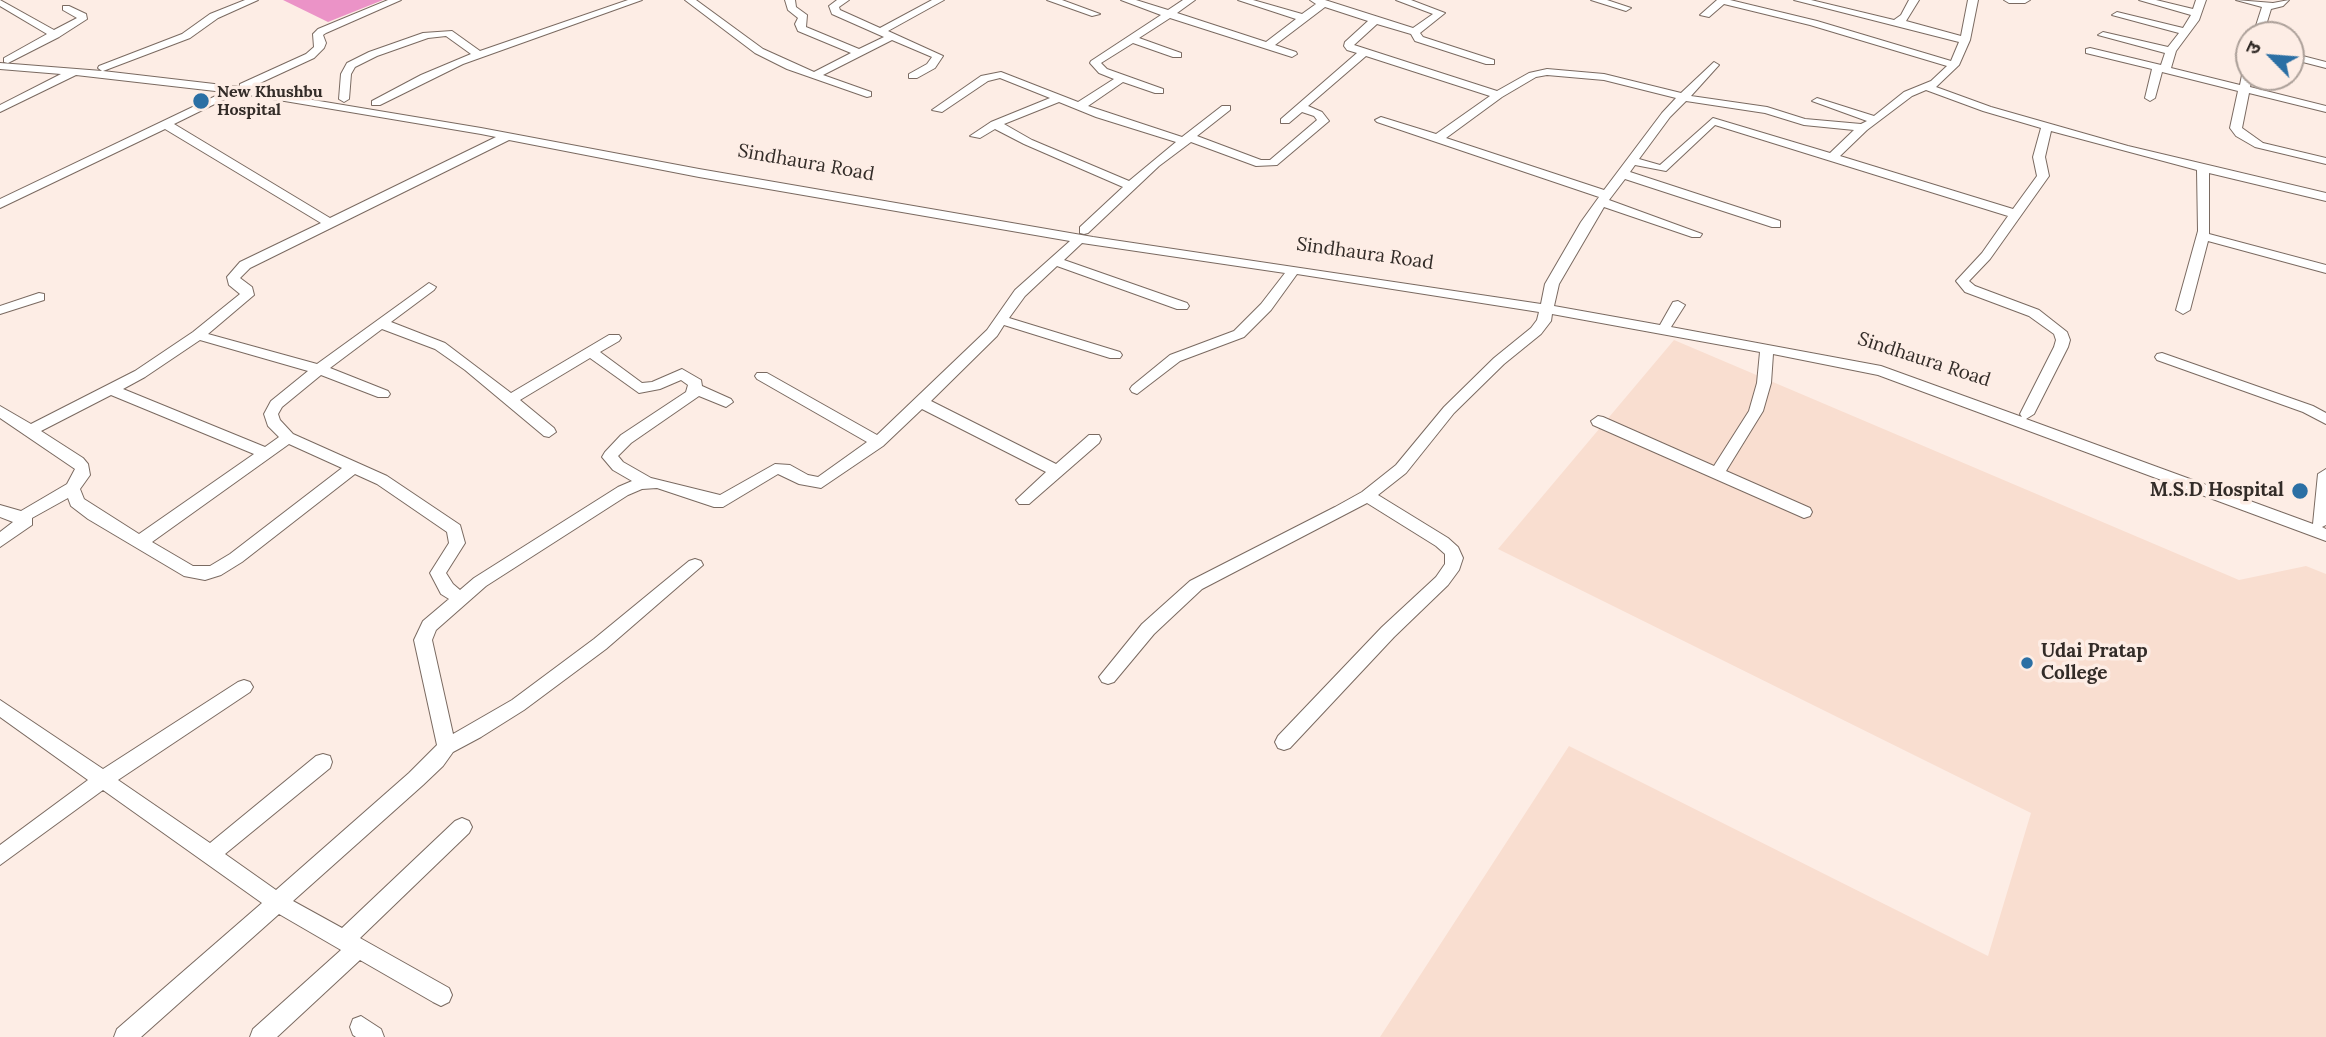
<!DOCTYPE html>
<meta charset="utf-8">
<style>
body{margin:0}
#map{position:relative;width:2326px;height:1037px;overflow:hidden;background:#fdede5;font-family:Lora,"Noto Sans Devanagari",serif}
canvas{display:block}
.north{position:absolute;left:2235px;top:21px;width:70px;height:70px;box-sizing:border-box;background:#fdede5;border:2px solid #aca099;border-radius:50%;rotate:295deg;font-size:19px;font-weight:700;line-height:28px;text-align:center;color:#332c28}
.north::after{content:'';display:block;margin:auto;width:24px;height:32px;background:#2b6fa4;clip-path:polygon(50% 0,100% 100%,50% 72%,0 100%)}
</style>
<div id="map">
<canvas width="2326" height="1037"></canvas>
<div class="north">उ</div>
</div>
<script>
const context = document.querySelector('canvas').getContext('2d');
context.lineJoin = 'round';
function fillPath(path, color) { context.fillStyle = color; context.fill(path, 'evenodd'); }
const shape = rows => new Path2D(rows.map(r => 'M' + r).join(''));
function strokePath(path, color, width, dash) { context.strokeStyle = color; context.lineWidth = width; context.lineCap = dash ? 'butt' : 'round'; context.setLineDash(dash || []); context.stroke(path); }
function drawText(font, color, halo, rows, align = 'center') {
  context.font = font + ' Lora,serif'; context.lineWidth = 7; context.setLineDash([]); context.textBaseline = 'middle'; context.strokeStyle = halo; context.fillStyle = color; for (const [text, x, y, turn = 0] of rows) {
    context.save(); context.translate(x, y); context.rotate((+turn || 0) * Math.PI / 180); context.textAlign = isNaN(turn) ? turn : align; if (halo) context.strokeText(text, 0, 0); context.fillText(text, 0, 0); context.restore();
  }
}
fillPath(shape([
 [1674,340,2239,580,2306,566,2326,574,2326,1037,1380,1037,1569,746,1988,956,2031,813,1498,549]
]), '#f9ded0');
fillPath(shape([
 [283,0,383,0,328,22]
]), '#eb93c7');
const minor = shape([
 [0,0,54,30,77,18,63,10,63,6,69,6,86,14,87,19,59,37,8,63,4,62,4,58,47,34,0,6,0,0],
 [245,0,258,0,218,18,190,38,103,71,240,87,240,84,306,54,314,47,313,34,318,29,388,0,401,0,326,33,323,35,326,43,324,48,314,58,247,89,481,128,699,169,1093,237,1541,304,1545,284,1581,222,1599,197,1377,122,1375,120,1381,117,1436,134,1490,96,1366,56,1308,106,1322,112,1329,121,1277,165,1256,166,1191,142,1159,166,1088,233,1084,234,1080,233,1080,227,1123,187,1024,144,995,129,980,138,970,136,991,122,1050,98,1000,78,988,81,942,112,932,110,981,76,1001,72,1078,102,1114,79,1099,73,1090,63,1091,61,1161,15,1121,0,1136,0,1168,10,1183,0,1195,0,1177,13,1266,42,1296,19,1238,0,1253,0,1302,14,1316,4,1310,0,1325,0,1413,28,1433,14,1396,0,1411,0,1445,13,1420,33,1423,37,1494,60,1494,64,1486,64,1415,41,1411,34,1377,24,1354,45,1497,91,1529,73,1547,69,1604,74,1681,93,1714,62,1719,65,1691,96,1767,107,1805,119,1861,124,1867,121,1812,101,1817,98,1874,116,1904,92,1931,81,1947,66,1810,25,1724,4,1709,17,1700,15,1717,0,1730,0,1817,21,1951,61,1959,42,1794,0,1811,0,1894,20,1901,15,1909,0,1919,0,1906,21,1961,36,1968,0,1978,0,1970,40,1959,65,1936,87,1991,107,2128,146,2326,193,2326,201,2209,173,2209,234,2326,265,2326,273,2208,241,2190,310,2183,314,2176,310,2198,231,2197,170,2051,131,2045,157,2049,176,1990,259,1969,281,1975,286,2039,310,2067,332,2070,340,2068,347,2034,414,2026,419,2313,524,2318,474,2326,469,2326,525,2322,527,2326,529,2326,541,1878,375,1773,354,1771,383,1763,411,1726,471,1810,508,1812,512,1810,516,1804,518,1593,425,1591,421,1598,416,1603,417,1714,466,1749,411,1757,383,1760,352,1552,314,1551,321,1541,334,1504,364,1454,413,1406,473,1378,495,1448,538,1458,547,1463,558,1459,570,1448,585,1394,637,1290,748,1284,750,1278,748,1275,742,1278,736,1382,627,1436,577,1445,564,1445,554,1436,546,1367,503,1202,589,1154,634,1114,682,1108,684,1102,682,1099,677,1142,624,1190,581,1335,507,1362,492,1396,465,1444,407,1494,358,1531,328,1537,320,1539,312,1297,274,1271,310,1244,337,1180,361,1137,394,1132,392,1130,389,1132,386,1170,355,1234,331,1261,304,1285,273,1082,243,1064,260,1187,303,1189,306,1187,309,1177,309,1057,266,1025,296,1009,318,1120,352,1122,355,1120,358,1110,358,1004,325,997,336,931,401,1056,464,1089,435,1099,435,1101,439,1099,443,1029,504,1019,504,1016,500,1046,472,922,409,883,446,821,488,799,484,778,474,723,507,714,507,657,488,642,489,628,495,486,586,436,630,432,640,453,734,512,700,594,639,689,561,695,559,701,561,703,565,606,649,524,710,481,737,453,752,443,766,423,785,293,901,342,928,455,821,462,818,469,821,472,827,469,833,360,938,449,988,452,995,449,1002,441,1006,433,1002,360,960,277,1037,250,1037,253,1029,341,950,279,914,141,1037,114,1037,117,1029,262,903,103,790,0,865,0,845,88,780,0,717,0,700,103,769,238,682,244,680,250,682,253,687,250,692,118,780,210,843,316,756,323,754,330,756,332,762,330,768,225,854,276,890,409,773,437,745,414,640,423,621,449,599,441,594,430,573,449,543,447,532,377,484,355,474,242,562,221,575,205,580,184,576,88,519,71,506,68,498,32,518,32,525,0,547,0,532,13,522,0,517,0,505,21,511,67,484,75,469,0,418,0,406,31,424,135,371,193,332,240,294,229,285,227,277,240,262,321,223,165,129,0,208,0,199,224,92,76,75,0,112,0,105,61,74,0,69,0,63,102,71,98,68,99,66,182,34,210,14,245,0],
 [1325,7,1368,21,1345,42,1344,46,1347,50,1357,53,1281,119,1281,123,1289,123,1302,112,1314,116,1317,120,1270,160,1261,160,1197,136,1230,110,1230,106,1222,106,1182,137,1088,106,1123,82,1155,93,1163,93,1163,89,1107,69,1101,63,1133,43,1173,57,1181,57,1181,53,1139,38,1170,18,1292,57,1297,54,1296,52,1275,45,1325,7],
 [1547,75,1604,80,1676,98,1662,113,1604,190,1446,138,1502,97,1536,77,1547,75],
 [1926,90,1983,111,2041,128,2033,157,2037,176,2013,209,1840,156,1867,130,1912,96,1926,90],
 [237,93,481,134,496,137,330,218,174,124,237,93],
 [1686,101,1765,113,1804,125,1854,130,1830,153,1713,118,1660,165,1639,159,1670,117,1686,101],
 [1059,102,1096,117,1176,142,1129,181,1032,140,1004,124,1059,102],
 [1715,125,2008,216,1982,253,1956,281,1965,292,2029,316,2054,334,2056,340,2054,347,2020,414,2022,417,1881,366,1671,327,1685,305,1678,301,1673,302,1660,325,1554,306,1559,284,1604,207,1692,237,1700,237,1702,234,1609,200,1625,179,1772,227,1780,227,1780,221,1630,172,1635,165,1666,171,1715,125],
 [509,140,699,177,1070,241,1015,290,987,330,877,435,767,373,757,373,755,376,757,379,867,442,818,477,808,475,790,465,775,464,720,495,651,478,623,462,618,456,631,443,699,396,726,407,733,402,731,399,702,386,701,380,682,369,652,382,642,383,600,352,619,341,621,338,619,335,609,335,511,393,445,343,391,322,434,290,436,287,429,283,317,364,208,334,254,295,252,287,240,278,250,268,509,140],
 [382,329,435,349,465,370,544,436,549,437,556,432,554,428,520,400,590,358,639,393,660,389,681,380,688,385,686,392,621,435,605,452,602,457,613,470,632,481,618,487,474,578,460,590,453,584,446,573,465,543,460,525,387,476,293,434,280,420,278,414,282,407,321,375,378,397,388,397,390,394,388,391,330,368,382,329],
 [200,340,308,371,271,401,264,414,268,426,279,437,265,447,123,389,145,377,200,340],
 [111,395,254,454,139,534,84,499,80,489,90,475,88,464,83,458,41,431,111,395],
 [289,444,342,468,230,554,210,566,193,566,152,542,289,444],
 [628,0,642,0,463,64,380,105,372,105,372,101,421,75,471,54,446,36,428,38,377,56,355,67,351,74,349,99,344,102,339,99,341,74,347,63,369,52,423,33,452,31,480,51,628,0],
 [685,0,696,0,763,49,814,72,851,53,798,31,795,24,798,18,788,10,785,0,795,0,796,7,807,15,806,27,859,49,884,37,832,14,829,6,837,0,849,0,839,7,840,10,880,28,932,0,944,0,888,31,943,56,935,68,917,78,909,78,909,74,927,64,932,57,892,40,823,75,871,92,871,96,867,97,787,69,755,53,685,0],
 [1047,0,1062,0,1100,14,1092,16,1047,0],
 [1591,0,1607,0,1631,8,1626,11,1591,0],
 [2004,0,2030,0,2025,3,2009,3,2004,0],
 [2139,0,2156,0,2193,9,2196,0,2206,0,2199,20,2176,51,2171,68,2240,85,2244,65,2249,62,2249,77,2252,77,2250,87,2326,106,2326,112,2249,93,2242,128,2263,143,2326,158,2326,164,2255,147,2236,136,2230,128,2238,91,2162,72,2155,98,2150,101,2145,98,2152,69,2086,53,2086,49,2090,48,2161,65,2165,53,2098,35,2103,32,2168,47,2179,33,2112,15,2117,12,2183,28,2191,15,2139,0],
 [2236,0,2273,3,2289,0,2283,6,2271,9,2263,35,2253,35,2262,7,2236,0],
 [2291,53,2326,62,2326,68,2291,59,2291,53],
 [39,293,44,294,44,300,0,314,0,306,39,293],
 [2162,353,2313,406,2326,413,2326,424,2303,412,2157,360,2155,357,2157,354,2162,353],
 [361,1016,381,1029,384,1037,356,1037,353,1035,350,1027,353,1019,361,1016]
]);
strokePath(minor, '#7a6a61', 2);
fillPath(minor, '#fff');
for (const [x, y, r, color] of [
 [201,101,9,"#2b6fa4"],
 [2300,491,9,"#2b6fa4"],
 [2027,663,7,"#2b6fa4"]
]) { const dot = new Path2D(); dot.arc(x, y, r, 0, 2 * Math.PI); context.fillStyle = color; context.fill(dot); strokePath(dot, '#fdede5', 2.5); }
drawText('bold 16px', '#332c28', '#fdede5', [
 ["New Khushbu",217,92],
 ["Hospital",217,110]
], 'left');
drawText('19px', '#332c28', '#fdede5', [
 ["Sindhaura Road",806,163,10],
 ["Sindhaura Road",1365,254,8],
 ["Sindhaura Road",1924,360,18]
]);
drawText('bold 19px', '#332c28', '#fdede5', [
 ["M.S.D Hospital",2284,491],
 ["Udai Pratap",2041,652,"left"],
 ["College",2041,674,"left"]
], 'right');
</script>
